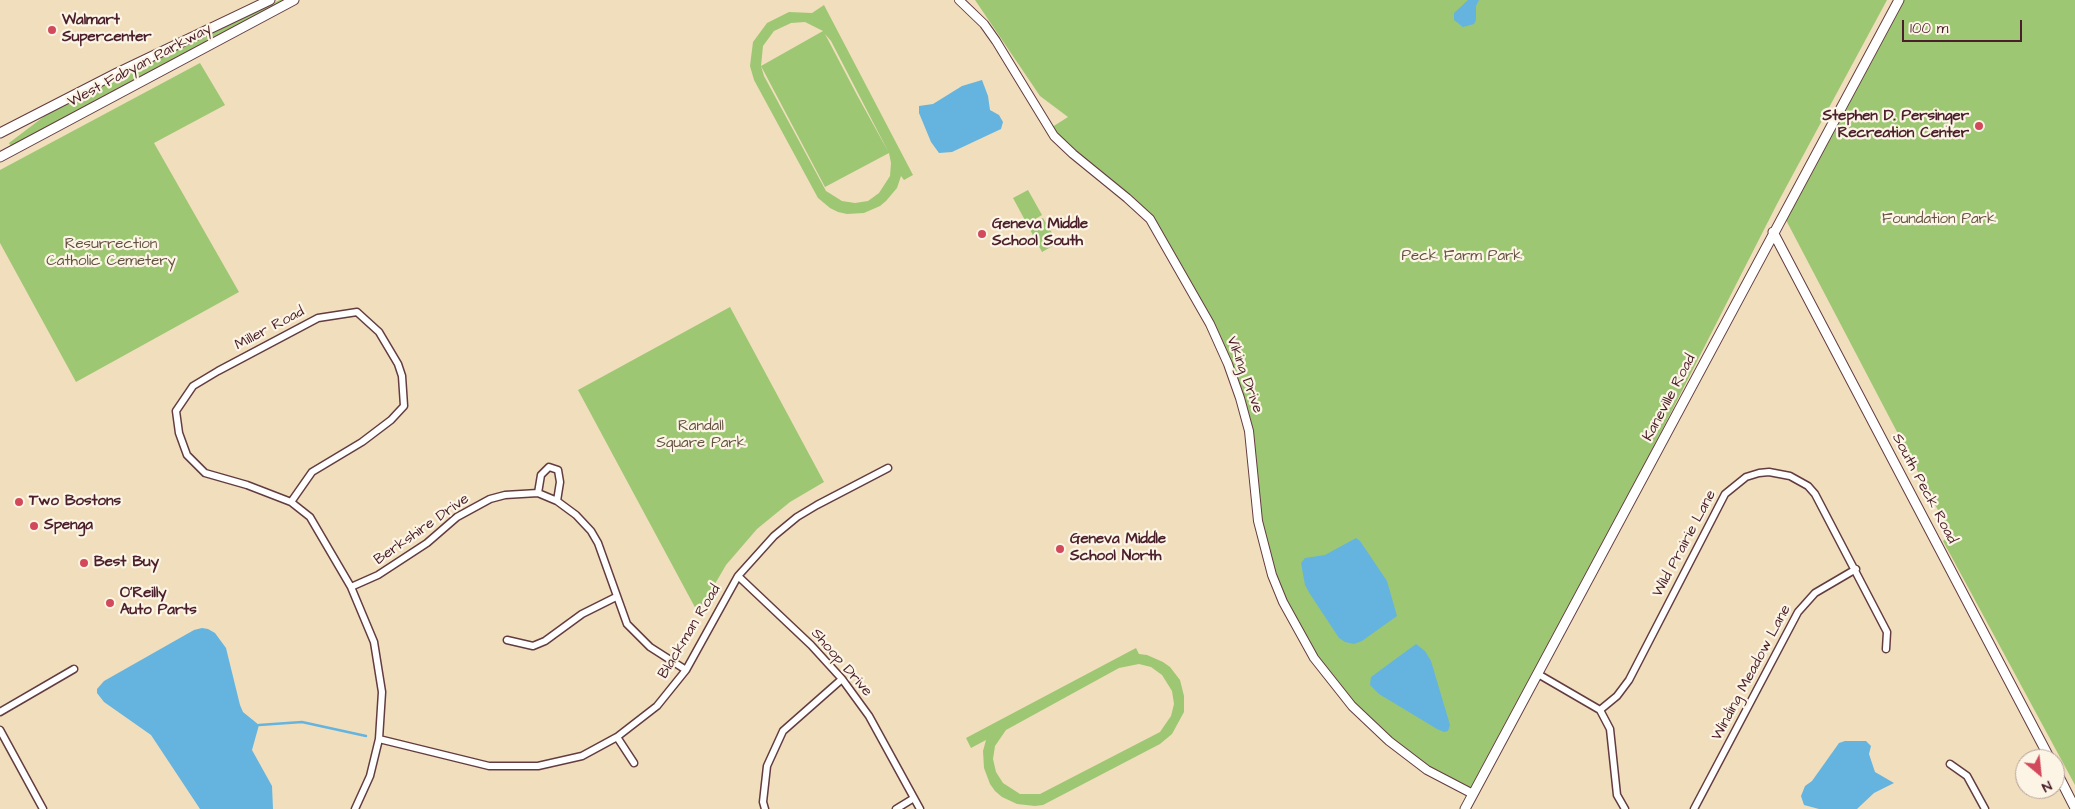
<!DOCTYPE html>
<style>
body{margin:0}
#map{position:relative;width:2075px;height:809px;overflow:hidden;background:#f1debd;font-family:"Architects Daughter",sans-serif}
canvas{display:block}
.north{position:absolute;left:2015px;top:749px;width:50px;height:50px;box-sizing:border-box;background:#fcf5e5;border:1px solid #b59f9b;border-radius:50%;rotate:152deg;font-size:14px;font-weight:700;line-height:20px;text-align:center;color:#4a1f2b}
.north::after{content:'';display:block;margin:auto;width:18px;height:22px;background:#d1495b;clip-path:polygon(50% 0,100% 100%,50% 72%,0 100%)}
.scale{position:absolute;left:1902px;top:20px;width:120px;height:22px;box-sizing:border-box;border:2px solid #4a1f2b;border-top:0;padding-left:6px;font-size:15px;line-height:18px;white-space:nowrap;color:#4a1f2b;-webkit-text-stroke:4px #fcf5e5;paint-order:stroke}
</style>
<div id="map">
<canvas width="2075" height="809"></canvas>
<div class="north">N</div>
<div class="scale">100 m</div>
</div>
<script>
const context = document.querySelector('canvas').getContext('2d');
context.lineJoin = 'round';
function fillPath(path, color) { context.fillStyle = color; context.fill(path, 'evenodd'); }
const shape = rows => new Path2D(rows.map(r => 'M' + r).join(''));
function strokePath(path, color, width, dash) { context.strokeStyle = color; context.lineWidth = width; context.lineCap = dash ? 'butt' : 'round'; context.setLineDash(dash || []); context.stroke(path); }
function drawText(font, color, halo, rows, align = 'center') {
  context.font = font + ' "Architects Daughter",sans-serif'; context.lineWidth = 4.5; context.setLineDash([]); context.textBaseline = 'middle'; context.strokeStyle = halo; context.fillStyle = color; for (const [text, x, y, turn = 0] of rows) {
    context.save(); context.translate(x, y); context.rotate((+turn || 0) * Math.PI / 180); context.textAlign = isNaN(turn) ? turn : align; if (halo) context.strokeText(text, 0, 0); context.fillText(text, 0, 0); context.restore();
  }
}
fillPath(shape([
 [280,0,286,0,11,146,9,143,63,102],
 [975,0,1887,0,1777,204,1538,674,1473,794,1427,770,1389,741,1328,678,1283,602,1258,521,1249,431,1228,364,1150,219,1049,129,1068,117,1040,96],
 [1903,0,2075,0,2075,785,1943,541,1951,535,1786,220],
 [824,5,913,175,904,180,901,176,897,188,886,201,880,206,864,213,847,214,838,212,830,208,818,198,754,80,750,66,753,42,767,23,789,12,812,13],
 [805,22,823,31,761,66,763,46,774,31,791,23],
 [825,34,831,41,889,153,857,95],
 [761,66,825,187,889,153,891,163,890,176,879,193,868,201,855,203,842,201,826,191,764,76],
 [200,63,225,105,154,143,239,292,76,382,0,243,0,170],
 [1028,190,1042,215,1027,224,1013,198],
 [1043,218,1058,243,1042,252,1028,226],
 [730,307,824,482,790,502,757,529,726,565,698,613,578,390],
 [1136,648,1139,654,1147,655,1163,662,1170,667,1180,680,1184,696,1184,712,1172,734,1160,744,1043,805,1035,806,1017,804,1002,797,995,791,990,784,984,768,983,751,986,740,971,748,966,738],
 [1139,664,1151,667,1162,675,1172,691,1174,704,1171,716,1160,732,1040,794,1020,794,1003,783,996,772,993,759,995,746,1006,730,1119,668]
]), '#9ec773');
fillPath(shape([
 [1468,0,1479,0,1476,6,1476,20,1474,24,1463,27,1454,20,1454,13],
 [982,80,988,96,990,110,999,115,1003,122,1001,129,952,152,939,153,931,142,919,113,919,106,933,104,962,86],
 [1356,538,1360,541,1387,581,1397,616,1362,641,1354,644,1345,642,1339,638,1310,594,1305,585,1301,563,1305,558,1325,555],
 [202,628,208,629,215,633,226,648,240,705,243,712,259,725,252,750,272,786,273,809,200,809,151,735,104,702,97,693,97,689,104,681,194,630],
 [1416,644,1425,651,1431,661,1450,725,1448,731,1444,732,1437,729,1379,694,1370,685,1371,677],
 [1845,741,1866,741,1871,746,1869,754,1875,772,1894,783,1874,793,1857,809,1819,809,1804,805,1801,796,1805,786,1812,781,1839,743]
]), '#64b4df');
strokePath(shape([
 [259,725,302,722,366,736]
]), '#64b4df', 2.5);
const minor = shape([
 [538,493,541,475,549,467,558,470,560,482,557,501],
 [291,502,312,472,362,442,391,420,404,406,402,376,398,364,379,332,357,312,318,318,218,371,193,386,176,411,179,433,187,455,205,473,247,485,291,502,310,517,351,587,374,642,382,692,379,739,370,776,355,809],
 [738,576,811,645,842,679,869,716,920,809],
 [351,587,378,575,427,543,457,517,490,499,505,495,538,493,557,501,576,515,591,531,598,543,627,624,650,647,686,670],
 [507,640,533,646,545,641,582,614,616,597],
 [1538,674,1600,710,1610,729,1617,795,1625,809],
 [1600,710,1617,696,1629,680,1725,494,1746,477,1759,473,1769,472,1790,476,1808,486,1815,494,1887,632,1886,649],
 [0,712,74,669],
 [0,730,43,809],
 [617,737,634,763],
 [379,739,489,766,538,766,582,756,617,737,657,706,686,670,738,576,774,536,797,517,817,505,888,468],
 [1950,764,1967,776,1985,809],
 [765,809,763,802,767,766,783,731,842,679],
 [896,809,914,798],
 [1694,809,1798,612,1815,593,1856,569]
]);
const tertiary = shape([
 [959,0,984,24,996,41,1054,136,1073,154,1127,198,1150,219,1210,324,1228,364,1240,398,1249,431,1258,521,1272,575,1283,602,1314,658,1352,706,1389,741,1427,770,1473,794]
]);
const secondary = shape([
 [0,133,117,73,270,0],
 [0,157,294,0],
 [1773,232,2050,759],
 [2055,769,2075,808],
 [1465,809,1899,0]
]);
strokePath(minor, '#633c41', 9);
strokePath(tertiary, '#633c41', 10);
strokePath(secondary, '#633c41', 11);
strokePath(minor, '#fff', 6);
strokePath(tertiary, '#fff', 8);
strokePath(secondary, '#fff', 9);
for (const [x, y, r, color] of [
 [52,30,5,"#d1495b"],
 [1979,126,5,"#d1495b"],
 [982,234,5,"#d1495b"],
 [19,502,5,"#d1495b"],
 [34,526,5,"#d1495b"],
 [1060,549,5,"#d1495b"],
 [84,563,5,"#d1495b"],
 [110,603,5,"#d1495b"]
]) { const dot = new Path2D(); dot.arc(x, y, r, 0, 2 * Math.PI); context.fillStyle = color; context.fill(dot); strokePath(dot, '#fcf5e5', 2); }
drawText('bold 15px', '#4a1f2b', '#fcf5e5', [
 ["Walmart",62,21],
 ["Supercenter",62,38],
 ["Stephen D. Persinger",1969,117,"right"],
 ["Recreation Center",1969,134,"right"],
 ["Geneva Middle",992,225],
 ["School South",992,242],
 ["Two Bostons",29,502],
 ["Spenga",44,526],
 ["Geneva Middle",1070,540],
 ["School North",1070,557],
 ["Best Buy",94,563],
 ["O'Reilly",120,594],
 ["Auto Parts",120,611]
], 'left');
drawText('15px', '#4a1f2b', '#fcf5e5', [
 ["West Fabyan Parkway",140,66,-28],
 ["Miller Road",270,329,-28],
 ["Viking Drive",1244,375,70],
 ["Kaneville Road",1670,398,-62],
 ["South Peck Road",1924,489,62],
 ["Berkshire Drive",422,530,-35],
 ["Wild Prairie Lane",1685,544,-62],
 ["Blackman Road",690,632,-59],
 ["Shoop Drive",841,663,49],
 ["Winding Meadow Lane",1752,673,-62]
]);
drawText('15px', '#635141', '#fcf5e5', [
 ["Foundation Park",1939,220],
 ["Resurrection",111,245],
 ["Catholic Cemetery",111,262],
 ["Peck Farm Park",1462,257],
 ["Randall",701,427],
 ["Square Park",701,444]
]);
</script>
